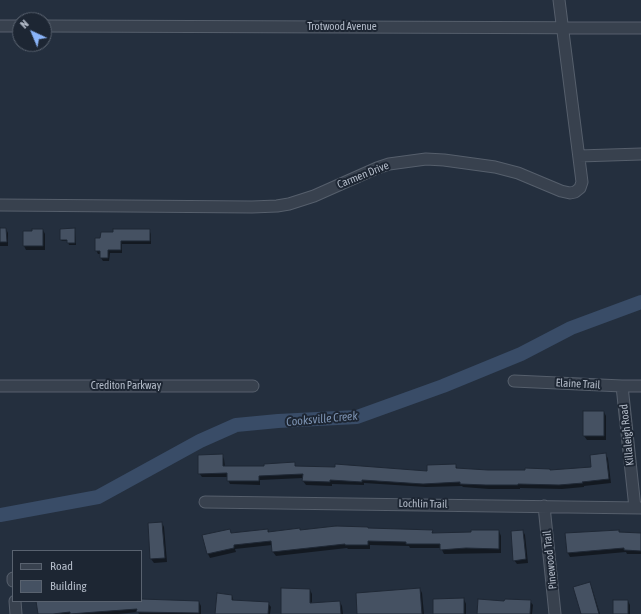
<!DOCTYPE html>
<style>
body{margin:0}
#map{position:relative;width:641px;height:614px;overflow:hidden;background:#242f3e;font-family:"Asap Condensed",sans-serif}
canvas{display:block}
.legend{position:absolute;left:12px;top:550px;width:130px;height:52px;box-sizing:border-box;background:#1d2633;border:1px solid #59626f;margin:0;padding:5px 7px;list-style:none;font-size:12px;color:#b4bcc9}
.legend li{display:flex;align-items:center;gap:8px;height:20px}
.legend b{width:20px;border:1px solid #59626f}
.north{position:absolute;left:12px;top:12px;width:40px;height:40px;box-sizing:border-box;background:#1d2633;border:1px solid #59626f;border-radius:50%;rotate:316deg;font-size:11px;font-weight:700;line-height:16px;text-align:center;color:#b4bcc9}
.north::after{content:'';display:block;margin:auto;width:14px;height:18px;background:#8ab4f8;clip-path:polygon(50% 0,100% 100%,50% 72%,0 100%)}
</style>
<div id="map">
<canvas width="641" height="614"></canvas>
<ul class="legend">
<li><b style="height:5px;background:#38414e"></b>Road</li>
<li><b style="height:11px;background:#455162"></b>Building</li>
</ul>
<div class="north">N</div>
</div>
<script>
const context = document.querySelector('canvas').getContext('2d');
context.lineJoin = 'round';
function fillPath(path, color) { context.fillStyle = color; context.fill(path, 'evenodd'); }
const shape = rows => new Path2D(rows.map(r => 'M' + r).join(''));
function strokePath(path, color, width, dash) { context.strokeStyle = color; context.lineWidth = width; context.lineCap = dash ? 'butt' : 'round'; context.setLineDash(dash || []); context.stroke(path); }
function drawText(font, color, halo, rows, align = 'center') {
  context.font = font + ' "Asap Condensed",sans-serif'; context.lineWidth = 4; context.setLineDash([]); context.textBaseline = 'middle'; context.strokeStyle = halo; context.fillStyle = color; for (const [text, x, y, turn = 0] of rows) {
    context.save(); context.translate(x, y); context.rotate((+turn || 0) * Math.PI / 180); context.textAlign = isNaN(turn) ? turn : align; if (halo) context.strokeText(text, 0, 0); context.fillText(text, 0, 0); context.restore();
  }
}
fillPath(shape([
 [0,229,6,229,8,233,8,246,0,246],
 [75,229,76,245,69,245,68,241,62,241,61,240],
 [43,230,45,234,45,250,26,250,24,246],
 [149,230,151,234,151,244,122,244,122,253,110,253,109,261,103,261,101,258,101,254,98,254,96,250,101,239],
 [584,412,604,412,606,416,606,440,587,440,584,436],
 [606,454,608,459,611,483,584,486,584,487,562,489,520,488,520,489,489,489,463,487,462,486,426,487,364,483,364,485,332,484,332,486,306,485,303,481,303,478,260,480,260,485,230,484,228,480,228,477,202,477,199,473,222,455,224,459,225,467,265,467,294,463,296,467,428,473,455,465,458,469,488,471,550,471,592,467],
 [162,523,164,527,167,562,154,563,151,559],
 [368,529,432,531,434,534,499,531,501,536,501,553,444,554,441,548,410,548,409,546,370,545,370,549,348,549,347,548,276,556,273,552,272,545,235,549,236,552,210,558,208,554,203,536,229,530,232,534,268,530,270,533],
 [523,531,525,535,528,563,517,564,514,560],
 [618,531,620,533,641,534,641,554,627,554,626,552,570,557,568,553,566,534],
 [590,584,592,588,600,614,582,614],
 [420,589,422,593,424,614,358,614],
 [310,590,312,594,312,604,340,602,342,606,343,614,282,614],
 [232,596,234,602,268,603,271,607,270,614,216,614],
 [464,599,466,604,466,614,434,614],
 [141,600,199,602,201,606,201,614,139,614,138,612,118,614,39,614,37,601],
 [530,601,533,605,532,614,478,614,505,602],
 [628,601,630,605,630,614,614,614]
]), '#0007');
strokePath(shape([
 [0,515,98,497,200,441,236,425,278,421,357,417,443,386,521,354,571,328,641,302]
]), '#394c67', 14);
const building = shape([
 [0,228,6,228,7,242,0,242,0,228],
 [75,228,75,243,67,243,67,240,60,240,60,229,75,228],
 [32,229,43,229,43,246,23,246,23,231,32,231,32,229],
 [113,229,150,229,150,241,121,241,121,250,108,250,108,258,100,258,100,251,95,251,95,238,100,238,101,232,113,232,113,229],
 [583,411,604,411,604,436,583,436,583,411],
 [606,453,609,479,582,482,583,483,559,485,518,484,518,485,486,485,460,484,460,482,423,484,362,480,362,482,330,480,330,482,302,481,303,474,259,476,259,481,227,481,227,473,198,474,198,455,223,454,223,466,264,466,264,464,295,462,295,466,335,467,335,464,427,471,427,465,456,464,456,468,488,470,525,470,525,468,550,469,550,470,591,467,590,455,606,453],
 [162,522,165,558,150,559,148,523,162,522],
 [336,526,368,527,368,528,433,530,432,533,471,532,471,530,499,530,499,549,466,548,440,550,440,544,406,544,406,542,368,541,368,545,345,545,345,544,272,552,271,541,234,545,234,548,207,554,202,535,230,529,231,533,268,529,268,532,300,528,300,530,336,526],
 [523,530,526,559,513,561,511,531,523,530],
 [619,530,619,532,641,533,641,551,624,550,624,548,567,553,565,533,619,530],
 [590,582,599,614,581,614,573,587,590,582],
 [281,588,310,589,310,603,340,601,341,614,281,614,281,588],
 [420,588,422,614,357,614,356,593,420,588],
 [217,593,232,595,232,600,269,602,268,614,215,614,217,593],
 [464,598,464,614,433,614,433,599,464,598],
 [141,599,199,601,199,613,136,612,137,609,96,612,70,614,70,612,53,614,38,614,36,601,141,601,141,599],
 [478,599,504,601,505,599,531,600,530,614,477,614,478,599],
 [613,600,628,600,628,614,613,614,613,600]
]);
fillPath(building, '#455162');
strokePath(building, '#1f2835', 1);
const minor = shape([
 [0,26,20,26],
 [44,26,641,28],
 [579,156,641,154],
 [0,205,252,207,277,206,289,204,314,196,377,168,389,164,426,159,444,160,495,167,518,173,561,191,570,193,575,192,580,188,582,182,559,0],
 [514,381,622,386,641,386],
 [0,386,253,386],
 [622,386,635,508],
 [205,502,641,508],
 [544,506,555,614],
 [13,578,13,581],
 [15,601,16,614]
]);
strokePath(minor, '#565f6c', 13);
strokePath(minor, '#38414e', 11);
drawText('11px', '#b4bcc9', '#1d2633', [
 ["Trotwood Avenue",342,27],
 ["Carmen Drive",363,175,-22],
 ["Elaine Trail",578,384,3],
 ["Crediton Parkway",126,386],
 ["Killaleigh Road",627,435,-96],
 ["Lochlin Trail",423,504,1],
 ["Pinewood Trail",550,560,-96]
]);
drawText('italic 12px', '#7c92b1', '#1d2633', [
 ["Cooksville Creek",322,419,-5]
]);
</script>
